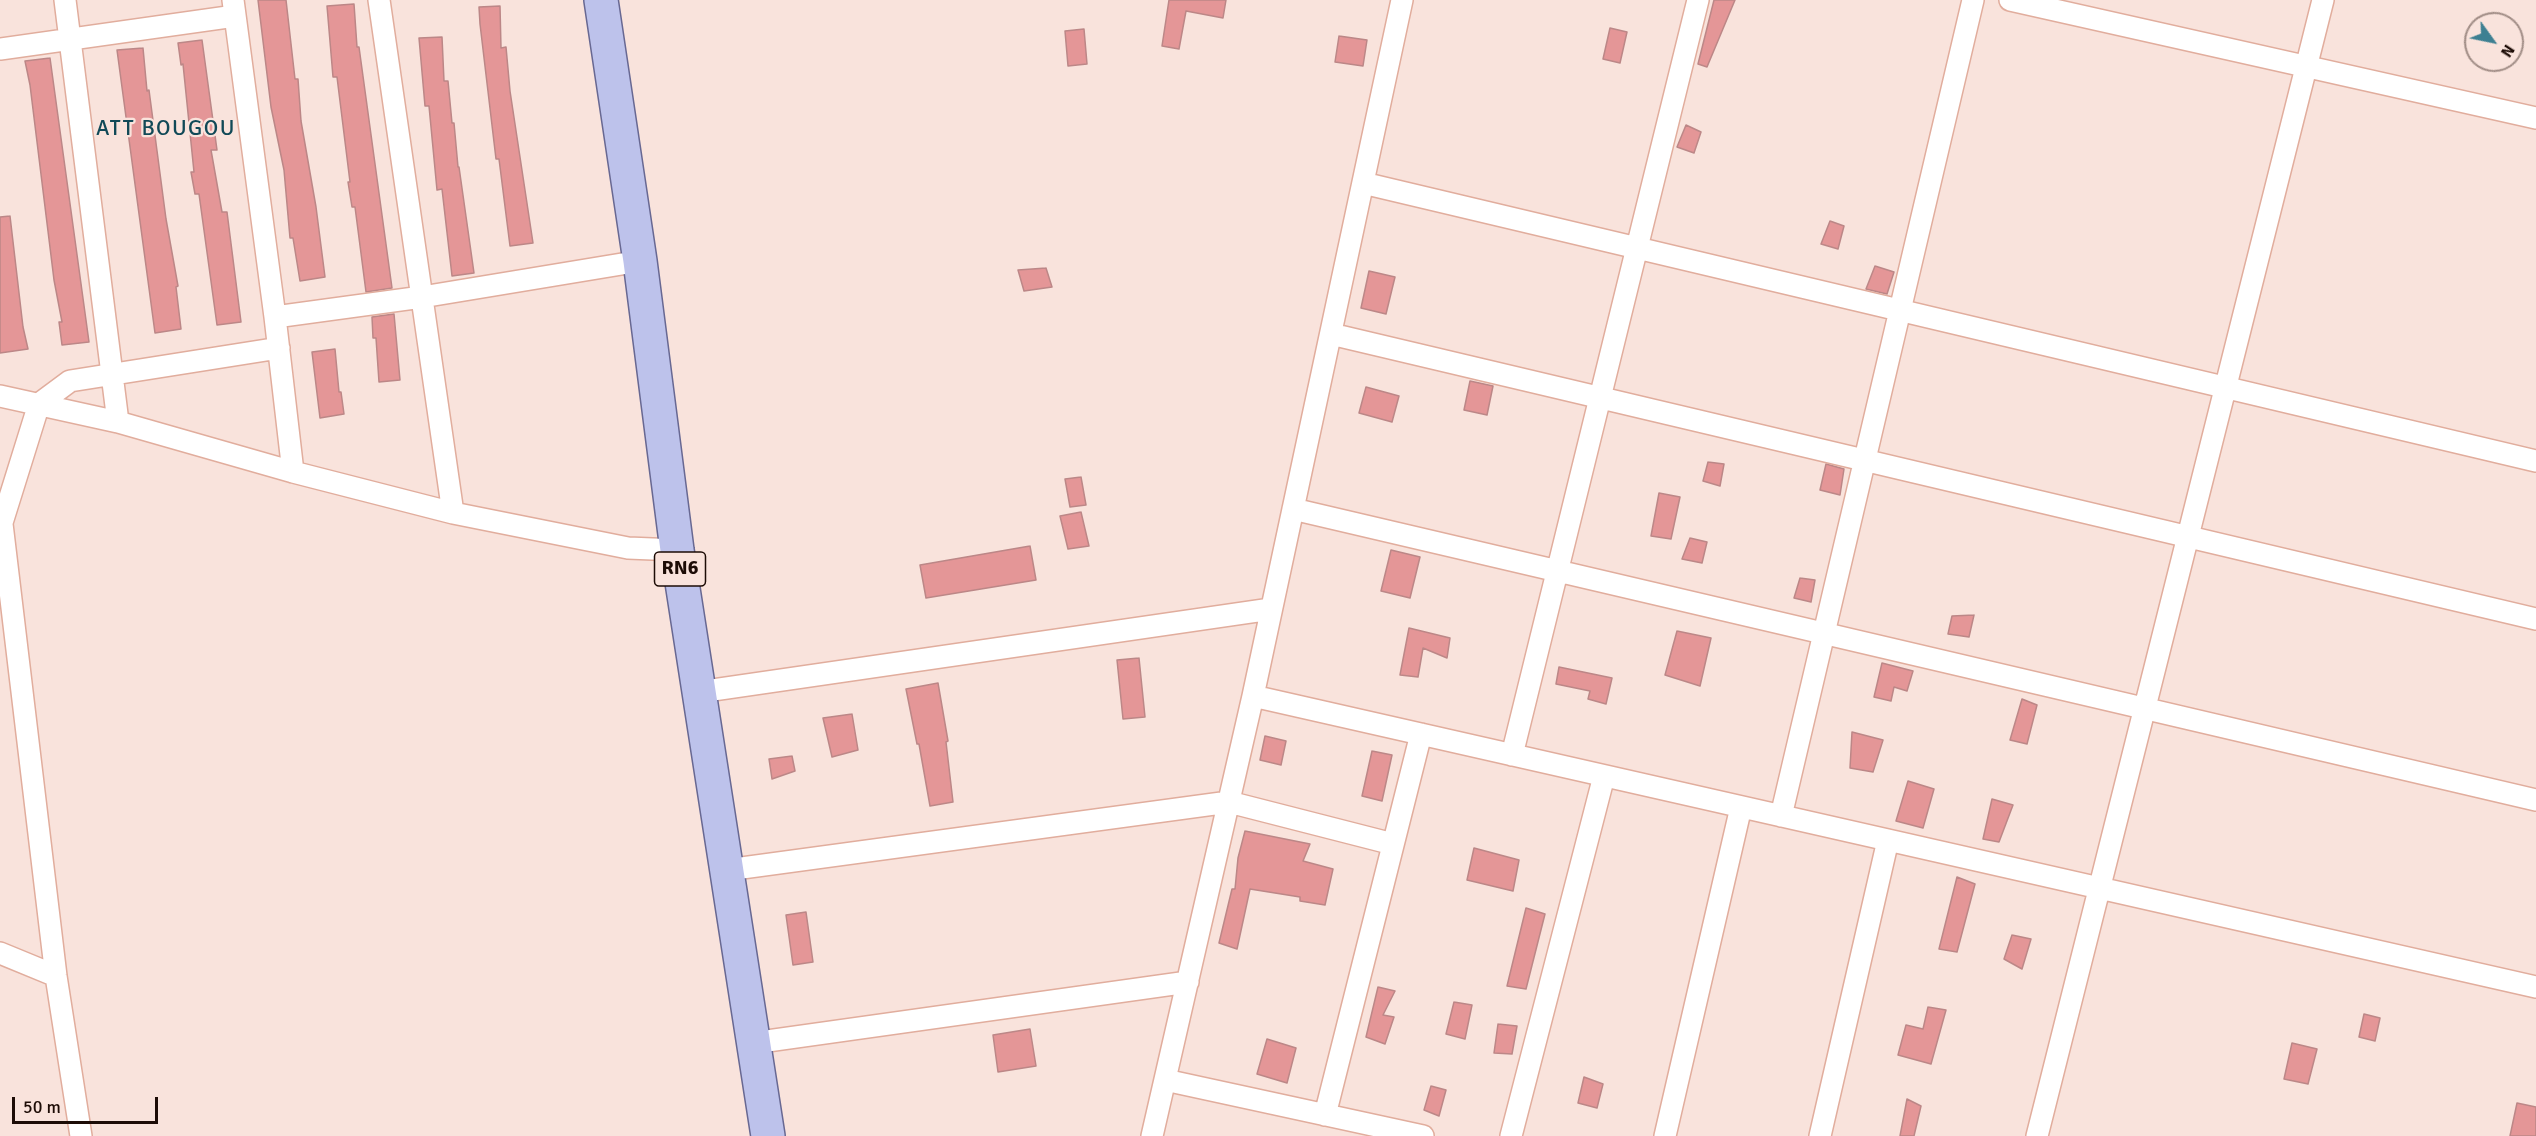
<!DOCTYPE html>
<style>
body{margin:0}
#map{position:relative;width:2536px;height:1136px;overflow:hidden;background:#f9e3dc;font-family:Signika,sans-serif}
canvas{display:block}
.north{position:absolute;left:2464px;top:12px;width:60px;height:60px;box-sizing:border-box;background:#f9e3dc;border:2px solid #a18d86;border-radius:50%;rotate:123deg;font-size:16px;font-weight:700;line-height:24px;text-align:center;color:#1d0c06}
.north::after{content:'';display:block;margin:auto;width:21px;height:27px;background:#3e8092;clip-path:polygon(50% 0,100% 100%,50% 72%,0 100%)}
.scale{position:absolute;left:12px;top:1097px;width:146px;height:27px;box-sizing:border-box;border:3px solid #1d0c06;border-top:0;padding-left:8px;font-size:18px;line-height:21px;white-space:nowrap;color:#1d0c06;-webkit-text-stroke:4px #f9e3dc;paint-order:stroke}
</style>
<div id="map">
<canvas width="2536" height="1136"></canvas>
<div class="north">N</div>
<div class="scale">50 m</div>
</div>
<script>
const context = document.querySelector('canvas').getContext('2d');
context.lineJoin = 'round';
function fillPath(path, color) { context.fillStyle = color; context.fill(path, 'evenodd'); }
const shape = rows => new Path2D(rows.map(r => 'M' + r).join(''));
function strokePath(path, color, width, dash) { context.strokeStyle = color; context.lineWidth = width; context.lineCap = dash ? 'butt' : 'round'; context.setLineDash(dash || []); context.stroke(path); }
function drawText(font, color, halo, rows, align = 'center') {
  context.font = font + ' Signika,sans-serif'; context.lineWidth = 4.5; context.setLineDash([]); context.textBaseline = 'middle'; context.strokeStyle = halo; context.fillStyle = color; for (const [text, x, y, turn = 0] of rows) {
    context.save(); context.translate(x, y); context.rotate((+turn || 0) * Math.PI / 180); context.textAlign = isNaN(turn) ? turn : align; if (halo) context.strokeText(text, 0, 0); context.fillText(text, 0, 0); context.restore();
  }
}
const building = shape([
 [258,0,286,0,295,79,298,79,301,121,316,207,325,277,300,281,293,238,290,238,284,170,271,107,258,0],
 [1169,0,1226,0,1223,18,1186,11,1179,49,1162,46,1169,0],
 [1714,0,1735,0,1707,67,1698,64,1714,0],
 [354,4,357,47,359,47,392,288,366,292,355,207,352,207,348,182,350,182,337,77,333,77,327,6,354,4],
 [500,6,501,48,506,47,510,91,533,243,510,246,499,159,496,159,480,24,479,7,500,6],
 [1610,28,1627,32,1620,63,1603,59,1610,28],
 [1084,29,1087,64,1068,66,1065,31,1084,29],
 [1339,36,1367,40,1363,66,1335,62,1339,36],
 [442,37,444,81,448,81,452,123,454,123,458,167,459,167,474,273,452,276,442,189,437,190,429,106,425,106,419,38,442,37],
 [202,40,217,150,211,150,222,212,227,212,241,322,217,325,199,194,195,194,191,172,194,172,183,64,181,65,178,43,202,40],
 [143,48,147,91,149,90,166,219,178,286,176,287,181,329,155,333,117,50,143,48],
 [50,58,89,342,62,345,59,322,62,322,54,280,30,85,25,61,50,58],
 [1686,125,1701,132,1694,153,1677,147,1686,125],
 [10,216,23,327,28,349,0,353,0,217,10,216],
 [1830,221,1844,226,1838,249,1821,244,1830,221],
 [1875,266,1894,272,1887,294,1866,289,1875,266],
 [1046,268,1052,287,1024,291,1018,270,1046,268],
 [1369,271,1395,277,1386,314,1361,308,1369,271],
 [394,314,400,380,379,382,376,338,373,338,372,317,394,314],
 [335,349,339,392,341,392,344,414,320,418,312,352,335,349],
 [1470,381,1493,386,1487,415,1464,410,1470,381],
 [1366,387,1399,396,1392,422,1359,413,1366,387],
 [1708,462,1724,464,1720,486,1703,481,1708,462],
 [1826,464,1844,469,1840,495,1820,490,1826,464],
 [1081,477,1086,505,1070,507,1065,479,1081,477],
 [1659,493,1680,497,1671,539,1651,536,1659,493],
 [1081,512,1089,546,1068,549,1060,516,1081,512],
 [1690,538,1707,542,1702,563,1682,559,1690,538],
 [1030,546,1036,580,926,598,920,565,1030,546],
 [1391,550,1420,557,1410,598,1381,591,1391,550],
 [1800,578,1815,580,1811,602,1794,598,1800,578],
 [1974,615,1969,637,1948,634,1952,616,1974,615],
 [1409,628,1450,638,1447,658,1423,648,1418,677,1400,675,1409,628],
 [1677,631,1711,638,1700,686,1665,675,1677,631],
 [1139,658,1145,717,1123,719,1117,660,1139,658],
 [1882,663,1913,671,1907,691,1894,687,1891,701,1874,697,1882,663],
 [1559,667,1612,678,1606,704,1588,699,1590,691,1556,684,1559,667],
 [938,683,948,741,946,742,953,802,930,806,919,744,917,744,906,689,938,683],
 [2022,699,2037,705,2027,744,2010,740,2022,699],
 [852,714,858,750,832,757,823,718,852,714],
 [1852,732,1883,740,1873,772,1850,768,1852,732],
 [1265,736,1286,741,1281,765,1260,760,1265,736],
 [1372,751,1392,755,1382,801,1362,796,1372,751],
 [792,756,795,771,772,779,769,759,792,756],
 [1908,781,1934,789,1923,828,1896,821,1908,781],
 [1992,799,2013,805,1999,842,1983,839,1992,799],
 [1245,831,1310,844,1303,861,1333,869,1325,905,1300,901,1300,897,1250,889,1237,949,1219,943,1232,889,1235,889,1238,858,1245,831],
 [1474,848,1519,860,1513,891,1467,880,1474,848],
 [1957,877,1975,884,1957,952,1939,949,1957,877],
 [1526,908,1545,914,1526,989,1507,986,1526,908],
 [806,912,813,962,793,965,786,915,806,912],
 [2012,935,2031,939,2022,969,2004,959,2012,935],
 [1378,987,1395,991,1383,1015,1394,1017,1385,1044,1366,1037,1378,987],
 [1454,1002,1472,1005,1465,1039,1446,1034,1454,1002],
 [1928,1007,1946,1010,1931,1064,1898,1055,1906,1025,1923,1029,1928,1007],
 [2364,1014,2380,1018,2375,1041,2359,1037,2364,1014],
 [1498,1024,1517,1026,1512,1054,1494,1053,1498,1024],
 [1030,1029,1036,1066,998,1072,993,1035,1030,1029],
 [1267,1039,1296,1048,1287,1083,1257,1074,1267,1039],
 [2292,1043,2317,1049,2308,1084,2284,1079,2292,1043],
 [1584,1077,1603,1084,1597,1108,1578,1103,1584,1077],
 [1431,1086,1446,1090,1439,1116,1424,1110,1431,1086],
 [1907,1099,1921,1106,1914,1136,1900,1136,1907,1099],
 [2517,1103,2536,1107,2536,1136,2510,1136,2517,1103]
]);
fillPath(building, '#e49697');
strokePath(building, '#bc8787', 1.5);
const minor = shape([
 [65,0,118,422],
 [233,0,275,317,293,472],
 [379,0,453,513],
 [2010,0,2536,118],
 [0,49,235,16],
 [1363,183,2536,461],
 [275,317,422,297,640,261],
 [1331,334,2536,619],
 [0,396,118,422,293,472,453,513,628,548,677,550],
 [1293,509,2536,800],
 [2,524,56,976,81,1136],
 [0,529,39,404,70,381,279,348],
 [699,692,1271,609],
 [1253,696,2536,987],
 [1512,755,1698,0],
 [1781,816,1973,0],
 [727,870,1229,802,1393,844],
 [0,953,56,976],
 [753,1043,1188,982],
 [1165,1080,1423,1136],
 [1325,1115,1421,734],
 [1152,1136,1253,696,1402,0],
 [1511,1136,1604,776],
 [1665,1136,1741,807],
 [1820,1136,1888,840],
 [2037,1136,2323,0]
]);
const primary = shape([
 [601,0,640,261,677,550,768,1136]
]);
strokePath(minor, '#e1ad9d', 24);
strokePath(primary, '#686892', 36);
strokePath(minor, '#fff', 21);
strokePath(primary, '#bdc2eb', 33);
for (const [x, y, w] of [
 [680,569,51]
]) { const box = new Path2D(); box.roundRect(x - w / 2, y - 17, w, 34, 4.5); context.fillStyle = '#f9e3dc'; context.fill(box); strokePath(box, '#1d0c06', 1.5); }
drawText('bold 20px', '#1d0c06', null, [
 ["RN6",680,569]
]);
context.letterSpacing = '1.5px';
drawText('22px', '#114957', '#f9e3dc', [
 ["ATT BOUGOU",166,129]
]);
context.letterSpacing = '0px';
</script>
